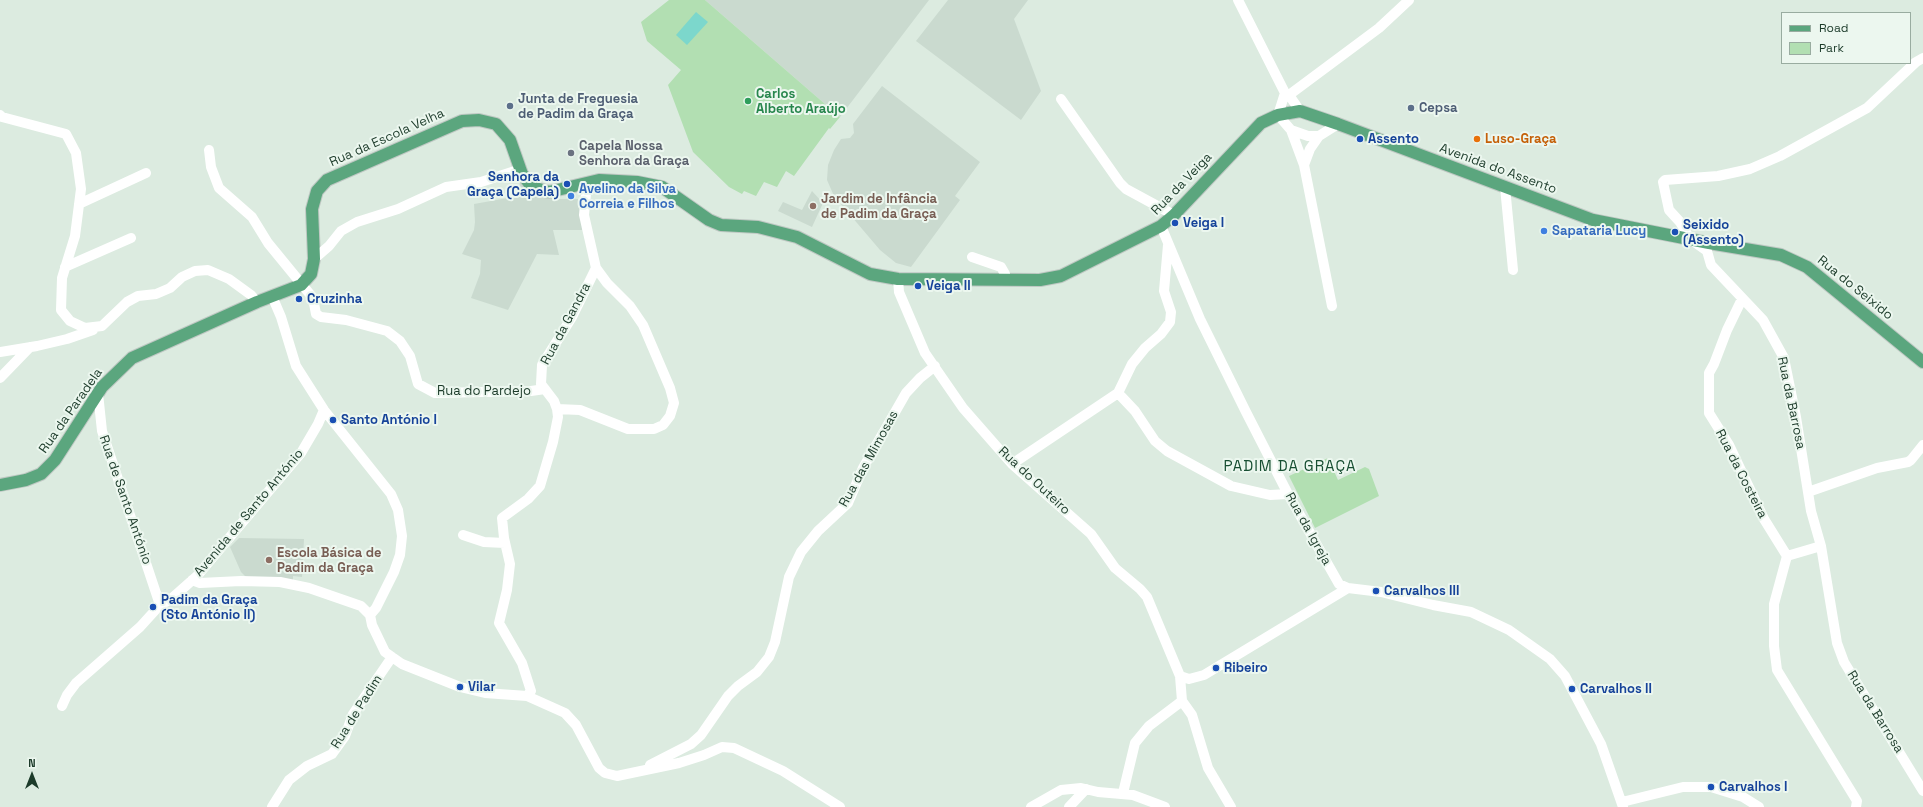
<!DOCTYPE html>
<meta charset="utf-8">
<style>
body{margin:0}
#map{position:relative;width:1923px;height:807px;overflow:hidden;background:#dcebe0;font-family:"Space Grotesk",sans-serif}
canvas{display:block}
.legend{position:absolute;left:1781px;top:12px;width:130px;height:52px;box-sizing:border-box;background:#ecf7ef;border:1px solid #99aca0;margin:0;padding:5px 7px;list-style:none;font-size:12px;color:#1c3b2a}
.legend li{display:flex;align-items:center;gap:8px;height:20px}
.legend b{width:20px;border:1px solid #99aca0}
.north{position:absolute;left:12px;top:755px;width:40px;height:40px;-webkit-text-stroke:3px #ecf7ef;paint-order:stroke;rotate:0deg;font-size:11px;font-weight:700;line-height:16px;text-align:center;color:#1c3b2a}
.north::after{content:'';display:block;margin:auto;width:14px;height:18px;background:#1c3b2a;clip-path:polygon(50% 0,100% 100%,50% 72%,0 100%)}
</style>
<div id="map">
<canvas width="1923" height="807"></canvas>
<ul class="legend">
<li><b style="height:5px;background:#5ba67e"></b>Road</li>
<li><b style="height:11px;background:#b2dfb2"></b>Park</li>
</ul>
<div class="north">N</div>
</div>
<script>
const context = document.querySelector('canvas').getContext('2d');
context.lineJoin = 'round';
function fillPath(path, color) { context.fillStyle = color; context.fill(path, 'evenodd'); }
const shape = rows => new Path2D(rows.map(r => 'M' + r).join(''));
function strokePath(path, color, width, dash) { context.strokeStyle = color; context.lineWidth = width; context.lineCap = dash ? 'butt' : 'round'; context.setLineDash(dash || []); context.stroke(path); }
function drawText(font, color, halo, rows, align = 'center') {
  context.font = font + ' "Space Grotesk",sans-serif'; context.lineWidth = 4; context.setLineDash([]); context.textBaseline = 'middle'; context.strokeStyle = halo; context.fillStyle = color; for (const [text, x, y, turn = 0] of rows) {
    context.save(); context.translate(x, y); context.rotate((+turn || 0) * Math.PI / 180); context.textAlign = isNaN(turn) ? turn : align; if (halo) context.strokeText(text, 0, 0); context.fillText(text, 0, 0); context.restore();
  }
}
fillPath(shape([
 [705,0,929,0,840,117],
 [948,0,1028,0,1014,19,1041,91,1021,120,916,41],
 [882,86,980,162,955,196,960,200,911,267,896,263,880,250,834,196,827,180,828,165,834,150,841,139,850,138,854,133,853,124],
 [520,179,558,199,581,199,582,230,553,230,559,255,537,254,508,310,471,298,480,274,481,260,462,254,474,230,475,222,474,204,519,196],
 [812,191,823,203,812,227,778,211,783,202,802,210],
 [239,538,304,539,302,577,293,576,293,581,249,578,245,576,241,572,230,547]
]), '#cadacf');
fillPath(shape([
 [669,0,705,0,840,117,830,129,829,128,794,176,786,171,777,187,764,182,756,196,744,191,742,194,729,187,693,152,668,85,681,70,647,41,641,22],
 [1328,458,1338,480,1365,467,1369,469,1379,496,1315,528,1289,476]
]), '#b2dfb2');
fillPath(shape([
 [696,12,708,22,687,45,676,35]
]), '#7cd7cc');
const major = shape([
 [0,485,26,480,41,474,55,460,102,387,132,358,257,302,301,285,311,274,314,259,312,209,317,191,327,180,462,121,479,120,496,124,510,140,522,174,532,187,549,192,599,180,637,182,662,187,709,220,721,225,758,227,797,237,870,274,898,279,1040,280,1061,276,1161,226,1174,215,1261,123,1278,115,1300,111,1338,124,1593,220,1709,243,1781,255,1807,267,1923,362]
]);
strokePath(major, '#bfc8c3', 14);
strokePath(shape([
 [1238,0,1285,93,1289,95,1300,111],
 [1923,58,1916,62,1867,108,1780,156,1750,169,1718,176,1665,180,1663,182,1669,210,1680,222,1690,239,1707,251,1711,265,1763,320,1784,358,1796,417,1811,511,1821,546,1837,643,1844,662,1923,791],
 [1285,93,1278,115,1291,130,1304,165,1332,306],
 [1289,95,1379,28,1409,0],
 [1061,99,1120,183,1126,189,1174,215],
 [0,115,2,117,66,134,76,153,81,189,75,236,62,278,61,310,70,321,85,328,102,326,127,302,138,296,156,294,170,288,182,277,195,271,208,270,229,279,251,295,257,302],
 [1291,130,1308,136,1319,136],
 [209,150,211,167,219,188,252,217,268,243,313,298,316,314,321,317,346,320,387,331,400,341,410,356,418,384,435,393,531,391,545,389],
 [1304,165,1310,149,1319,136,1338,124],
 [1505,187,1513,270],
 [79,204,146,173],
 [1161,226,1200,319,1246,412,1288,494,1339,584,1348,588,1381,592,1433,605,1471,612,1509,630,1550,659,1565,676,1601,744,1623,807],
 [1168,245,1164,291,1171,312,1170,322,1161,334,1145,348,1132,364,1118,393,1135,411,1155,441,1167,451,1231,486,1270,495,1288,494],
 [972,257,1001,267,1005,274,1006,280],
 [314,259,329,246,341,231,357,222,398,209,446,187,481,182,521,169],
 [65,267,131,238],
 [898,279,899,292,925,353,963,408,1012,464,1091,534,1115,568,1140,589,1147,597,1180,676,1182,701,1192,715,1208,768,1231,807],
 [272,296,281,317,296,366,324,410,391,494,398,510,402,536,400,555,394,572,376,608,370,615],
 [1742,299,1727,330,1714,364,1709,373,1709,413,1729,445,1764,519,1787,556,1774,604,1774,646,1777,670,1857,801,1856,807],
 [0,352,37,346,67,339,93,330],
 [0,378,30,347],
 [98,393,102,431,160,605],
 [557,409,580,410,628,429,654,429,663,425,670,416,674,403,670,388,643,325,630,306,607,283,596,268],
 [1012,464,1118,393],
 [1808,492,1877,468,1908,462,1911,460,1923,445],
 [463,535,484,542,505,543],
 [1787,556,1821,546],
 [192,580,200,583,241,581,280,582,309,588,361,606,370,615],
 [370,615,372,625,385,652,402,664,460,687,485,693,527,696,565,713,576,725,599,768,605,773,617,776,679,763,704,755,722,747,734,748,783,771,840,807],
 [1180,676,1189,679,1204,675,1348,588],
 [527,696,531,691,522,663,499,623,507,590,510,564,504,538,502,518,528,499,540,486,553,442,558,417,557,409,554,401,541,384,542,365,572,317,596,268,584,215,587,183],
 [62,706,67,695,76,683,140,627,160,605,171,599,197,576,301,453,318,424,324,410],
 [650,765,691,744,701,735,728,696,738,686,757,672,769,657,775,642,789,577,801,552,818,531,848,503,863,468,906,393,920,378,935,366],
 [1123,793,1135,743,1149,726,1182,701],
 [1622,802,1683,787,1711,787,1743,797,1759,807],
 [272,807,289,780,307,766,332,754,345,736,353,714,392,657],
 [1031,807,1061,790,1081,788,1098,792,1133,795,1165,807],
 [1069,807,1086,789]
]), '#fff', 10);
strokePath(major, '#5ba67e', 12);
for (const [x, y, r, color] of [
 [748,101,4,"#2e9e5b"],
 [510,106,4,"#5c6f8a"],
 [1411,108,4,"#5c6f8a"],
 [1360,139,4,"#1a4fb4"],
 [1477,139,4,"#e8710a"],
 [571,153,4,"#6b7280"],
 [567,184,4,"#1a4fb4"],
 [571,196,4,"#3f7fe0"],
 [813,206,4,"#8d6e63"],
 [1175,223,4,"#1a4fb4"],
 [1544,231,4,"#3f7fe0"],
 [1675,232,4,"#1a4fb4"],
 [918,286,4,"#1a4fb4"],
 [299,299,4,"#1a4fb4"],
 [333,420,4,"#1a4fb4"],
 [269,560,4,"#8d6e63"],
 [1376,591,4,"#1a4fb4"],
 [153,607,4,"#1a4fb4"],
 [1216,668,4,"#1a4fb4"],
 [460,687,4,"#1a4fb4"],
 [1572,689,4,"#1a4fb4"],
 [1711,787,4,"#1a4fb4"]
]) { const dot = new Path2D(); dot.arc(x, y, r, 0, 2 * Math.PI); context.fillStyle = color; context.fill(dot); strokePath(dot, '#ecf7ef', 1.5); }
drawText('bold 13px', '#27864d', '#ecf7ef', [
 ["Carlos",756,94],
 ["Alberto Araújo",756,109]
], 'left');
drawText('bold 13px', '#4e5e75', '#ecf7ef', [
 ["Junta de Freguesia",518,99],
 ["de Padim da Graça",518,114],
 ["Cepsa",1419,108]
], 'left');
drawText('13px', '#1c3b2a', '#ecf7ef', [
 ["Rua da Escola Velha",387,138,-24],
 ["Avenida do Assento",1498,169,20],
 ["Rua da Veiga",1182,184,-46],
 ["Rua do Seixido",1855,288,39],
 ["Rua da Gandra",566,324,-62],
 ["Rua do Pardejo",484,391],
 ["Rua da Barrosa",1791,403,78],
 ["Rua da Paradela",71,411,-55],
 ["Rua das Mimosas",869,459,-61],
 ["Rua da Costeira",1741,474,63],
 ["Rua do Outeiro",1034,481,43],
 ["Rua de Santo António",125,500,71],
 ["Avenida de Santo António",249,513,-50],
 ["Rua da Igreja",1308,529,61],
 ["Rua de Padim",357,712,-58],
 ["Rua da Barrosa",1875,712,58]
]);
drawText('bold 13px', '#164399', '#ecf7ef', [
 ["Assento",1368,139],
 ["Senhora da",559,177,"right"],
 ["Graça (Capela)",559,192,"right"],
 ["Veiga I",1183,223],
 ["Seixido",1683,225],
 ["(Assento)",1683,240],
 ["Veiga II",926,286],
 ["Cruzinha",307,299],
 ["Santo António I",341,420],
 ["Carvalhos III",1384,591],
 ["Padim da Graça",161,600],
 ["(Sto António II)",161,615],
 ["Ribeiro",1224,668],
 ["Vilar",468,687],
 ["Carvalhos II",1580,689],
 ["Carvalhos I",1719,787]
], 'left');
drawText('bold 13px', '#c56008', '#ecf7ef', [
 ["Luso-Graça",1485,139]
], 'left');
drawText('bold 13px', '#5b616d', '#ecf7ef', [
 ["Capela Nossa",579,146],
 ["Senhora da Graça",579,161]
], 'left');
drawText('bold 13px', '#366cbe', '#ecf7ef', [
 ["Avelino da Silva",579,189],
 ["Correia e Filhos",579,204],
 ["Sapataria Lucy",1552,231]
], 'left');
drawText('bold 13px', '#785e54', '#ecf7ef', [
 ["Jardim de Infância",821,199],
 ["de Padim da Graça",821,214],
 ["Escola Básica de",277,553],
 ["Padim da Graça",277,568]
], 'left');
context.letterSpacing = '1px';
drawText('15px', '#174f32', '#ecf7ef', [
 ["PADIM DA GRAÇA",1290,467]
]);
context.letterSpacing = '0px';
</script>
